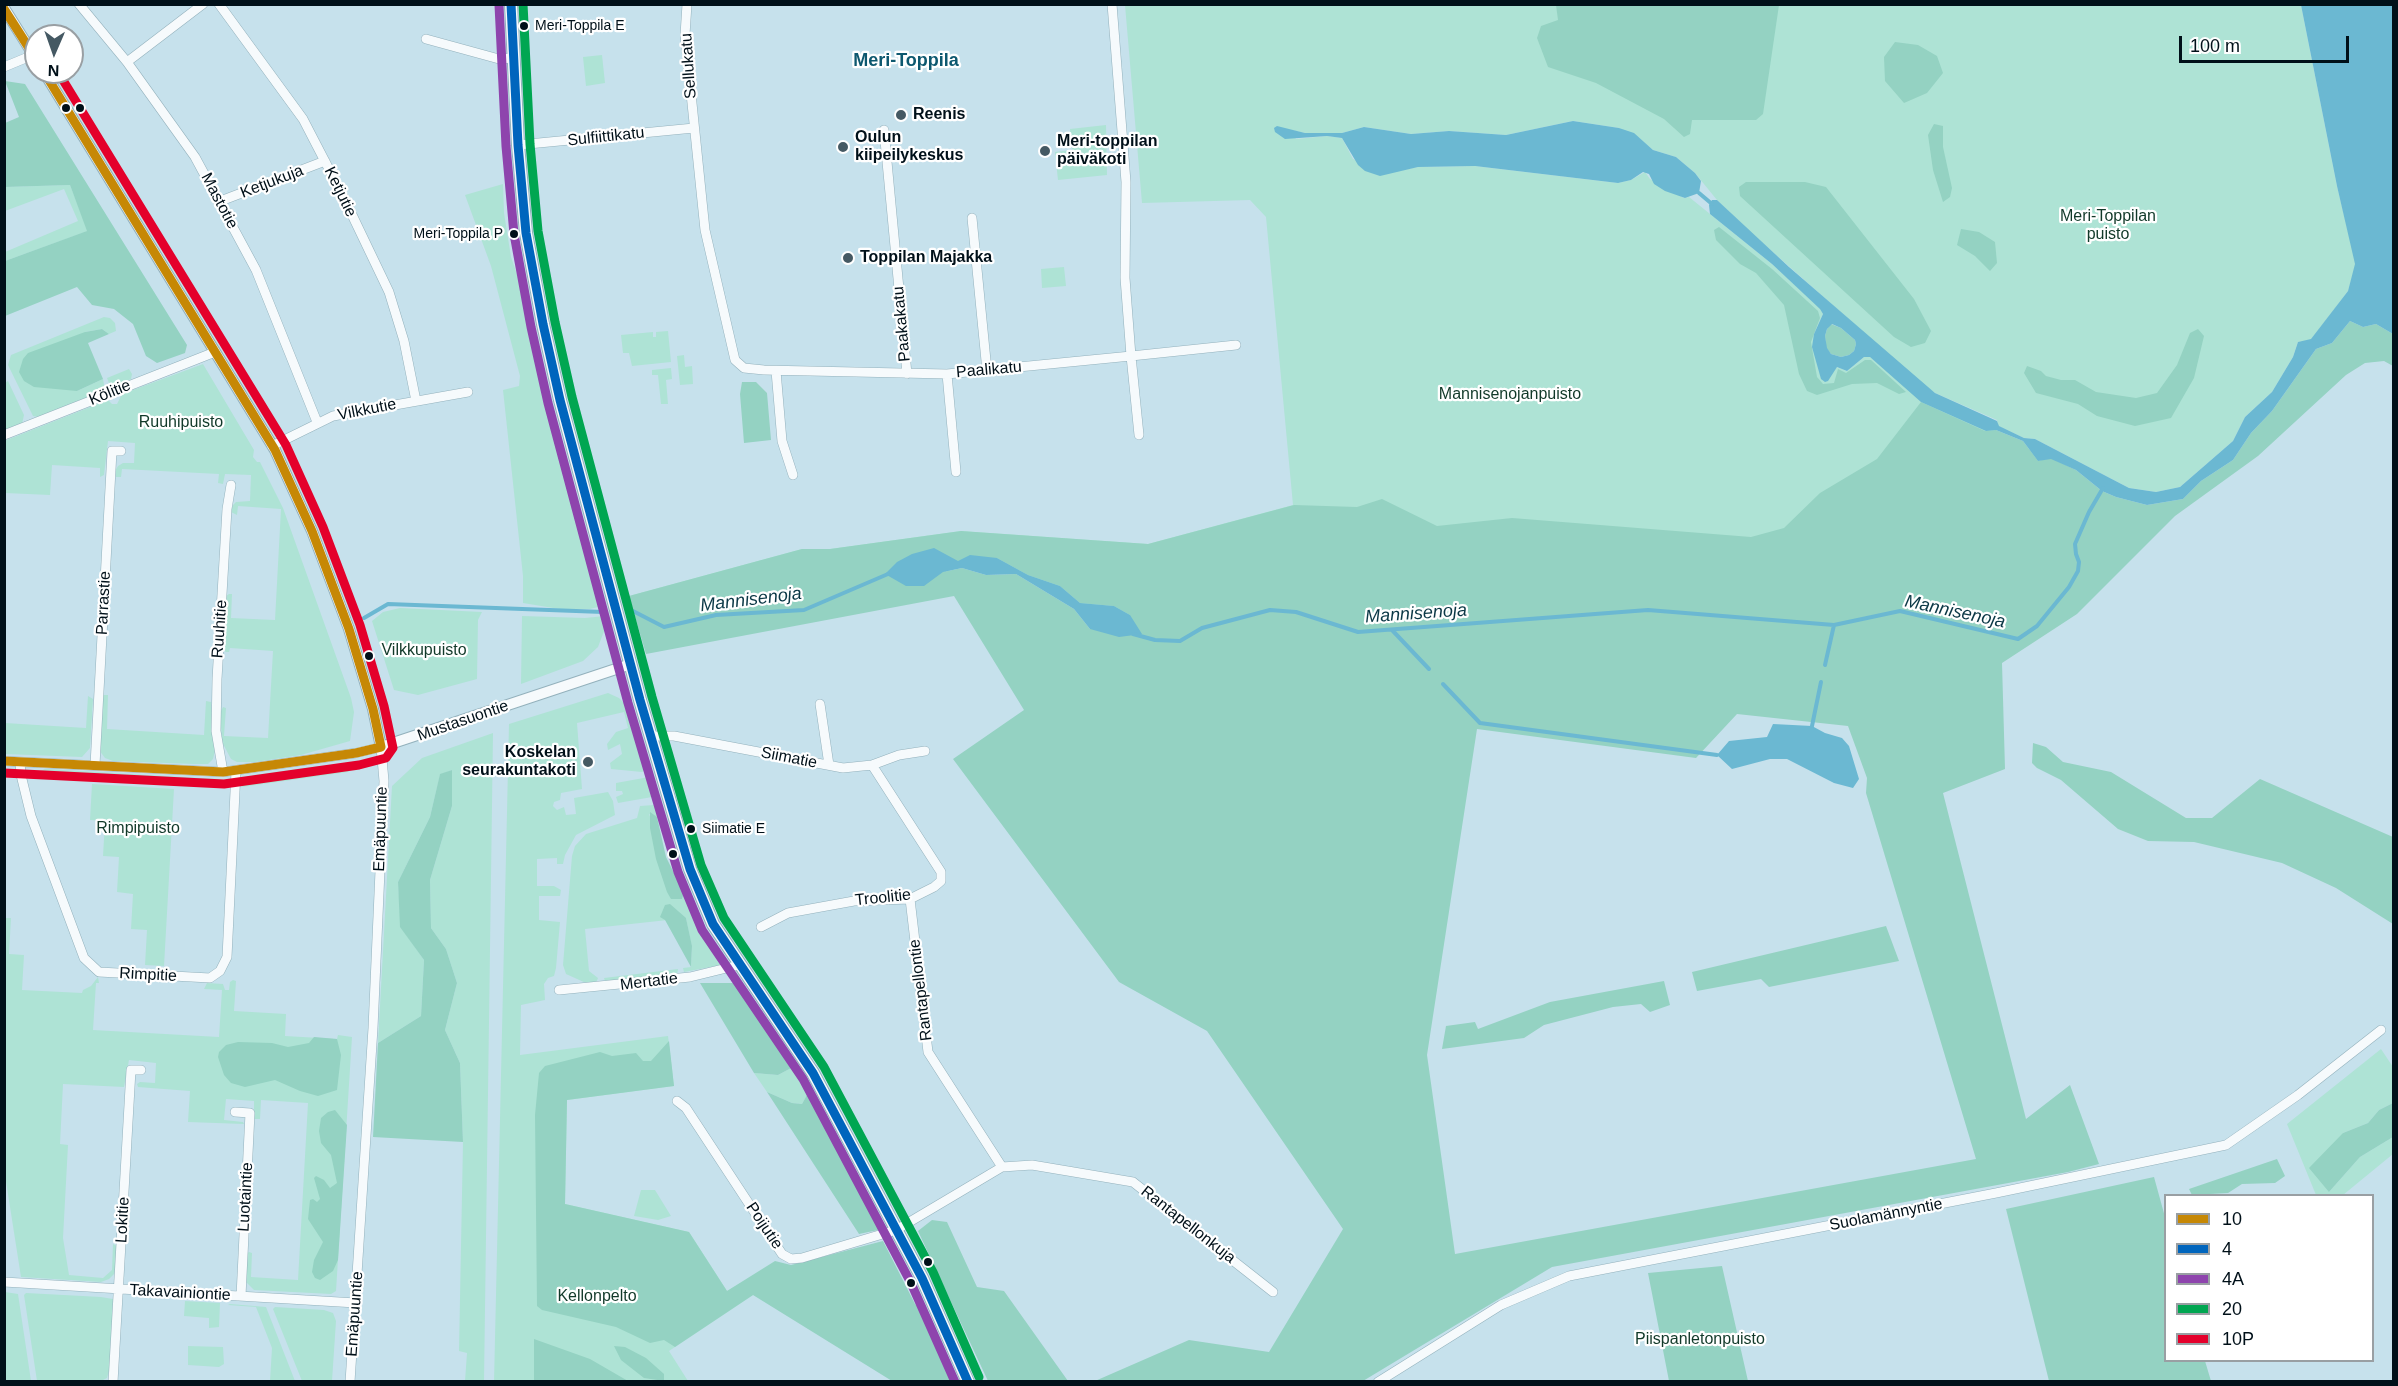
<!DOCTYPE html>
<meta charset="utf-8">
<style>
body{margin:0}
#map{position:relative;width:2398px;height:1386px;overflow:hidden;background:#c6e1ec;font-family:Arial,sans-serif}
canvas{display:block}
.frame{position:absolute;inset:0;border:6px solid #001019;pointer-events:none}
.legend{position:absolute;left:2164px;top:1194px;width:210px;height:168px;box-sizing:border-box;background:#fff;border:2px solid #999fa3;margin:0;padding:8px 10px;list-style:none;font-size:18px;color:#001019}
.legend li{display:flex;align-items:center;gap:12px;height:30px}
.legend b{width:30px;border:2px solid #999fa3}
.north{position:absolute;left:24px;top:24px;width:60px;height:60px;box-sizing:border-box;background:#fff;border:2px solid #999fa3;border-radius:50%;rotate:182deg;font-size:16px;font-weight:700;line-height:24px;text-align:center;color:#001019}
.north::after{content:'';display:block;margin:auto;width:21px;height:27px;background:#455963;clip-path:polygon(50% 0,100% 100%,50% 72%,0 100%)}
.scale{position:absolute;left:2179px;top:36px;width:170px;height:27px;box-sizing:border-box;border:3px solid #001019;border-top:0;padding-left:8px;font-size:18px;line-height:21px;white-space:nowrap;color:#001019;-webkit-text-stroke:4px #fff;paint-order:stroke}
</style>
<div id="map">
<canvas width="2398" height="1386"></canvas>
<div class="frame"></div>
<ul class="legend">
<li><b style="height:8px;background:#c68805"></b>10</li>
<li><b style="height:8px;background:#0065bd"></b>4</li>
<li><b style="height:8px;background:#8e44ad"></b>4A</li>
<li><b style="height:8px;background:#00a651"></b>20</li>
<li><b style="height:8px;background:#e4002b"></b>10P</li>
</ul>
<div class="north">N</div>
<div class="scale">100 m</div>
</div>
<script>
const context = document.querySelector('canvas').getContext('2d');
context.lineJoin = 'round';
function fillPath(path, color) { context.fillStyle = color; context.fill(path, 'evenodd'); }
const shape = rows => new Path2D(rows.map(r => 'M' + r).join(''));
function strokePath(path, color, width, dash) { context.strokeStyle = color; context.lineWidth = width; context.lineCap = dash ? 'butt' : 'round'; context.setLineDash(dash || []); context.stroke(path); }
function drawText(font, color, halo, rows, align = 'center') {
  context.font = font + ' Arial,sans-serif'; context.lineWidth = 4.5; context.setLineDash([]); context.textBaseline = 'middle'; context.strokeStyle = halo; context.fillStyle = color; for (const [text, x, y, turn = 0] of rows) {
    context.save(); context.translate(x, y); context.rotate((+turn || 0) * Math.PI / 180); context.textAlign = isNaN(turn) ? turn : align; if (halo) context.strokeText(text, 0, 0); context.fillText(text, 0, 0); context.restore();
  }
}
fillPath(shape([
 [1125,5,2301,5,2337,186,2356,264,2348,291,2311,340,2298,342,2293,357,2272,392,2245,417,2233,441,2180,487,2156,492,2129,488,2035,439,2024,438,1998,426,1997,420,1935,393,1924,386,1749,231,1717,200,1695,173,1676,157,1653,150,1639,138,1619,128,1573,121,1506,135,1449,131,1411,134,1364,127,1342,133,1305,133,1291,130,1296,139,1327,136,1342,138,1353,159,1387,173,1418,167,1475,166,1618,183,1631,180,1645,172,1650,179,1684,198,1689,197,1772,264,1820,308,1823,314,1814,334,1833,370,1837,367,1847,371,1864,357,1870,357,1878,363,2102,491,1155,640,1098,625,1053,591,991,561,629,596,802,549,830,549,961,531,1148,544,1293,505,1266,217,1250,200,1142,203],
 [602,55,605,83,586,86,583,57],
 [1106,125,1107,175,1058,180,1055,152,1072,150,1070,129],
 [503,184,504,213,511,257,523,292,536,356,602,606,590,609,559,609,523,603,523,576,503,390,519,386,520,376,491,266,465,195],
 [70,185,88,231,5,261,5,252,78,221,64,189,5,211,5,187],
 [1064,267,1066,286,1042,288,1041,269],
 [104,317,110,318,115,323,116,331,109,334,102,329,85,332,77,391,103,379,105,390,38,417,33,416,8,365,11,355],
 [668,331,671,362,632,366,629,353,623,353,621,335,653,332,653,337,656,337,656,332],
 [684,355,685,367,692,366,693,384,680,385,677,356],
 [203,364,254,450,253,457,257,462,260,462,283,508,351,698,354,712,350,741,301,755,255,762,237,762,231,759,222,742,220,713,223,707,226,708,224,736,268,738,273,651,230,648,229,652,226,652,223,650,226,596,229,594,232,594,231,618,275,620,281,509,238,506,237,515,231,512,233,505,236,502,250,501,251,475,225,474,223,484,218,483,219,474,122,469,121,477,116,477,115,471,118,466,123,463,134,463,135,443,108,441,104,475,100,477,100,468,52,465,50,495,5,493,4,441,108,400,112,404,117,404,122,394],
 [671,368,672,379,666,380,668,404,661,404,658,375,652,375,652,370],
 [129,369,132,374,131,379,111,388,107,378],
 [8,381,24,415,22,424,5,431,5,383],
 [400,608,482,612,478,620,477,679,418,695,394,690,372,621,383,612],
 [522,616,585,618,605,616,606,626,598,647,583,661,521,684],
 [608,693,619,698,632,711,648,768,642,772,611,769,610,763,622,754,620,744,608,750,607,744,616,732,628,728,624,712,577,723,582,789,561,793,560,800,554,802,553,806,557,810,564,807,566,815,576,814,574,798,608,792,613,801,615,815,576,835,565,855,563,864,557,864,557,858,537,859,537,886,554,886,561,890,560,896,539,896,539,920,560,922,556,968,554,976,548,978,544,984,545,1000,521,1005,520,1055,668,1036,674,1086,567,1100,565,1204,689,1232,727,1291,744,1281,753,1295,669,1351,688,1381,494,1382,509,724],
 [103,695,108,695,107,729,204,735,206,701,211,702,215,751,213,759,208,764,194,764,113,761,105,758,99,750],
 [88,696,93,699,90,748,82,757,5,754,5,723,86,728],
 [493,733,484,1381,465,1381,467,1353,459,1351,463,1142,460,1063,445,1030,457,983,446,949,431,928,430,880,452,806,452,770,440,775,430,817,398,882,401,927,424,960,421,1016,378,1043,392,786,422,758],
 [352,765,352,769,348,772,242,787,247,778,254,775,318,766],
 [45,769,218,779,227,784,171,783,33,774],
 [649,777,661,825,657,817,649,814,682,899,684,893,720,959,721,965,684,972,683,968,691,967,692,947,686,918,585,929,589,971,598,978,596,983,586,983,566,974,563,965,572,856,575,846,586,834,637,818,640,806,654,805,652,797,618,803,616,797,623,794,622,791,616,791,616,783],
 [92,784,174,789,164,966,145,965,147,930,131,929,133,894,117,892,119,857,103,856,105,821,90,820],
 [4,918,11,918,9,954,24,955,22,990,82,993,83,990,91,986,98,977,99,983,96,983,93,1030,219,1037,222,990,204,989,207,983,223,984,225,990,229,990,230,982,233,980,236,981,234,1011,286,1014,285,1036,337,1039,338,1035,352,1037,336,1291,331,1294,254,1290,246,1282,246,1254,249,1252,252,1253,251,1277,298,1280,308,1103,261,1100,260,1119,254,1119,254,1101,226,1099,224,1120,243,1122,244,1124,188,1122,190,1091,138,1087,137,1084,140,1082,155,1083,156,1063,129,1060,124,1087,63,1084,60,1144,68,1145,63,1238,69,1275,103,1278,112,1270,113,1244,117,1246,115,1273,109,1279,101,1282,21,1277,5,1175],
 [678,969,677,975,605,981,604,978],
 [2381,1049,2393,1067,2393,1103,2379,1110,2368,1123,2343,1133,2329,1192,2360,1157,2393,1137,2393,1154,2343,1195,2316,1195,2287,1124],
 [793,1067,809,1091,802,1104,792,1103,767,1092,754,1073,778,1075],
 [641,1190,655,1190,671,1216,658,1220,634,1216],
 [5,1292,18,1294,31,1381,5,1381],
 [26,1293,101,1297,113,1299,110,1367,107,1378,101,1381,37,1381,24,1295],
 [185,1301,220,1303,219,1327,209,1328,209,1318,184,1316],
 [230,1304,266,1307,295,1381,270,1381,272,1348,256,1307,228,1305],
 [275,1307,324,1310,333,1313,336,1321,332,1381,302,1381,273,1309],
 [188,1346,223,1347,224,1364,219,1367,188,1365]
]), '#aee3d5');
fillPath(shape([
 [1556,5,1779,5,1763,114,1756,120,1692,120,1690,134,1684,137,1664,119,1596,83,1548,67,1537,38,1541,26,1558,20],
 [1895,42,1918,45,1937,56,1943,73,1927,93,1904,103,1885,81,1884,57],
 [5,81,25,84,187,345,185,353,157,363,146,356,133,324,114,309,92,305,77,287,5,316,5,261,87,231,70,185,5,187,5,123,19,117],
 [1934,124,1943,126,1943,147,1952,188,1950,197,1943,202,1933,170,1928,135],
 [1746,182,1805,182,1826,187,1914,299,1931,331,1925,343,1911,347,1894,337,1740,196,1739,187],
 [1719,227,1772,269,1818,311,1820,318,1811,342,1817,377,1823,384,1834,383,1838,369,1846,373,1865,360,1871,360,1906,392,1899,394,1877,383,1852,384,1817,395,1807,391,1799,374,1784,305,1756,273,1740,264,1716,240,1714,230],
 [1961,229,1979,232,1995,242,1997,263,1990,271,1975,256,1957,245],
 [2350,321,2363,327,2376,324,2393,334,2393,366,2384,361,2365,363,2346,375,2258,456,2175,516,2077,614,2002,663,2005,769,1943,793,2026,1119,2070,1085,2099,1164,2068,1172,1552,1267,1363,1381,1095,1381,1189,1340,1269,1352,1343,1229,1207,1031,1119,982,953,759,1024,710,954,596,646,654,629,596,802,549,830,549,961,531,1148,544,1294,505,1357,507,1382,499,1437,526,1512,518,1751,537,1784,528,1820,493,1877,459,1921,402,1985,431,1996,430,2023,441,2038,461,2051,458,2076,470,2102,491,2116,497,2147,505,2183,499,2201,481,2233,460,2251,433,2272,411,2316,349,2332,343],
 [997,558,1028,575,1060,586,1080,603,1114,606,1130,615,1090,629,1074,609,1016,574,986,575,962,568,943,572],
 [1737,714,1848,726,1867,778,1866,793,1976,1159,1455,1254,1427,1055,1477,729,1696,758],
 [1831,324,1841,328,1855,340,1856,344,1854,351,1849,355,1841,357,1831,354,1826,348,1825,336,1827,329],
 [102,329,109,334,88,343,103,379,77,391,34,387,24,381,19,372,23,359,28,353,85,332],
 [2198,329,2204,336,2194,378,2171,418,2135,426,2097,416,2078,404,2036,393,2024,373,2027,366,2041,371,2046,376,2061,380,2075,380,2096,392,2136,398,2157,393,2177,365,2190,333],
 [742,382,756,382,767,393,771,440,744,443,740,394],
 [2033,743,2046,747,2063,762,2111,772,2186,818,2212,818,2260,779,2393,837,2393,924,2336,888,2282,863,2194,842,2148,841,2118,829,2061,780,2037,768,2032,763],
 [452,770,452,806,430,880,431,928,446,949,457,983,445,1030,460,1063,463,1142,373,1137,378,1043,421,1016,424,960,400,927,398,882,430,817,440,774],
 [650,812,657,817,666,857,684,893,682,899,671,899,667,892,656,859,650,828],
 [670,904,686,918,692,946,691,967,665,920,660,917,665,905],
 [1886,926,1899,961,1769,987,1761,979,1697,991,1692,972],
 [1664,981,1670,1005,1650,1012,1641,1004,1613,1007,1544,1025,1524,1038,1442,1049,1446,1026,1475,1022,1478,1029,1550,1002],
 [700,983,737,983,763,1018,793,1067,778,1075,754,1073],
 [314,1037,337,1039,341,1055,337,1090,318,1096,300,1091,275,1080,245,1087,231,1083,224,1075,218,1057,219,1052,226,1045,238,1042,272,1043,288,1047,309,1043],
 [669,1041,674,1086,567,1100,565,1204,689,1232,727,1291,775,1261,791,1265,883,1241,915,1304,927,1317,956,1381,892,1381,753,1295,675,1347,664,1340,650,1343,616,1327,542,1310,537,1306,535,1115,539,1073,545,1066,600,1052,612,1056,636,1053,643,1061,651,1061],
 [809,1091,880,1222,878,1230,859,1234,767,1092,792,1103,802,1104],
 [2393,1103,2393,1137,2360,1157,2329,1192,2309,1168,2343,1133,2368,1123,2379,1110],
 [335,1110,347,1125,338,1260,333,1271,320,1280,315,1278,312,1272,314,1260,323,1242,308,1219,310,1200,313,1199,317,1202,320,1199,314,1178,316,1176,324,1180,330,1188,337,1183,331,1155,321,1143,319,1131,321,1118,328,1112],
 [2277,1159,2285,1176,2275,1183,2242,1184,2228,1193,2192,1195,2189,1189],
 [2154,1177,2165,1217,2166,1360,2205,1361,2211,1381,2049,1381,2006,1209],
 [932,1220,947,1222,977,1287,1004,1291,1068,1381,988,1381,918,1231],
 [1722,1266,1748,1381,1669,1381,1648,1273],
 [534,1339,590,1359,628,1381,534,1381],
 [614,1346,625,1347,646,1358,664,1374,664,1381,644,1378,621,1360]
]), '#94d2c2');
fillPath(shape([
 [2301,5,2393,5,2393,334,2376,324,2363,327,2350,321,2332,343,2316,349,2272,411,2251,433,2233,460,2201,481,2183,499,2147,505,2116,497,2102,491,2076,470,2051,459,2038,461,2023,441,1996,430,1986,431,1921,402,1870,357,1864,357,1847,371,1837,367,1828,381,1825,382,1821,379,1812,347,1814,334,1823,314,1820,309,1772,264,1710,214,1709,205,1712,200,1717,200,1789,267,1935,393,1997,421,1999,426,2024,438,2035,439,2129,488,2156,492,2180,487,2233,441,2245,417,2272,392,2293,357,2298,342,2311,339,2348,291,2355,264,2337,186],
 [1832,324,1841,328,1855,340,1856,344,1854,351,1849,355,1841,357,1831,354,1827,348,1825,336,1827,329],
 [1573,121,1619,128,1634,133,1653,150,1676,157,1695,173,1701,181,1699,193,1685,198,1665,191,1654,184,1649,174,1643,172,1631,180,1618,183,1475,166,1418,167,1380,176,1365,171,1358,165,1342,138,1327,136,1285,139,1275,132,1274,128,1277,126,1305,133,1342,133,1364,127,1411,134,1449,131,1506,135],
 [934,548,958,561,970,555,997,558,1028,575,1060,586,1080,603,1114,606,1130,615,1142,634,1119,637,1090,629,1074,609,1016,574,986,575,962,568,943,572,924,586,906,586,885,574,897,562,912,554],
 [1773,724,1812,726,1825,733,1842,738,1849,746,1859,779,1853,788,1834,783,1787,759,1770,759,1732,769,1717,755,1729,741,1767,737]
]), '#6bb8d2');
strokePath(shape([
 [1699,193,1712,204],
 [631,610,664,627,716,615,804,610,888,574],
 [364,618,388,604,603,612],
 [1392,630,1429,669],
 [1133,634,1155,640,1180,641,1202,628,1270,610,1296,612,1358,632,1648,610,1834,625,1900,611,2018,639,2037,626,2046,615,2069,587,2078,571,2079,562,2076,554,2075,544,2089,512,2103,488],
 [1825,665,1834,625],
 [1443,684,1480,723,1717,755],
 [1812,726,1821,682]
]), '#6bb8d2', 4);
const minor = shape([
 [79,4,127,62,195,157,256,270,317,422],
 [219,4,303,119,344,198,389,292,404,341,416,401],
 [687,4,685,35,705,230,735,360,744,368,764,370,947,374,1131,356,1125,278,1126,182,1112,4],
 [426,39,499,59,513,58],
 [127,62,203,4],
 [4,67,33,55],
 [884,130,907,374],
 [518,145,694,128],
 [218,202,325,161],
 [972,218,987,371],
 [776,371,782,441,793,475],
 [947,374,956,472],
 [4,435,215,352],
 [1139,435,1131,356,1236,345],
 [272,446,333,416,468,392],
 [820,704,829,765],
 [651,736,674,736,843,768,872,765,899,755,925,751],
 [4,761,223,772,356,753,381,747,384,781,373,1028,350,1382],
 [20,762,21,775,31,816,84,958,99,972,210,978,220,971,227,957,236,771],
 [95,765,112,451,121,451],
 [223,772,216,731,217,679,227,509,231,485],
 [910,899,928,1052,1002,1167],
 [761,927,788,913,854,901,910,899,934,887,941,881,941,872,872,765],
 [559,990,690,977,739,965],
 [677,1101,686,1108,782,1254,791,1259,802,1258,896,1230,1002,1167,1032,1165,1133,1182,1273,1292],
 [235,1112,250,1113,241,1296],
 [4,1282,356,1303],
 [113,1382,131,1070,141,1070],
 [1378,1382,1501,1305,1569,1276,1996,1193,2226,1145,2298,1095,2381,1030]
]);
const tertiary = shape([
 [4,8,36,59],
 [44,72,275,450,312,531,349,629,373,709,381,747,631,664]
]);
const secondary = shape([
 [511,4,518,145,526,233,543,324,560,400,640,700,690,869,713,924,813,1073,922,1278,968,1382]
]);
strokePath(minor, '#93b1bc', 10);
strokePath(tertiary, '#93b1bc', 12);
strokePath(secondary, '#93b1bc', 14);
strokePath(minor, '#f6fafc', 9);
strokePath(tertiary, '#f6fafc', 10);
strokePath(secondary, '#f6fafc', 12);
strokePath(shape([
 [4,9,36,59],
 [44,72,275,450,312,531,349,629,373,709,381,747],
 [4,761,223,772,356,753,381,747]
]), '#c68805', 9);
strokePath(shape([
 [511,4,518,145,526,233,543,324,560,400,640,700,690,869,713,924,813,1073,922,1278,968,1382]
]), '#0065bd', 9);
strokePath(shape([
 [499,5,506,146,514,234,531,327,548,403,628,703,678,872,702,930,803,1079,911,1283,955,1382]
]), '#8e44ad', 9);
strokePath(shape([
 [523,4,530,144,538,231,555,322,572,397,652,697,701,865,724,918,824,1067,933,1272,979,1377]
]), '#00a651', 9);
strokePath(shape([
 [4,773,224,784,359,765,386,758,393,748,384,706,360,625,323,527,286,445,58,72]
]), '#e4002b', 9);
for (const [x, y, r, color] of [
 [524,26,5,"#001019"],
 [66,108,5,"#001019"],
 [80,108,5,"#001019"],
 [901,115,6,"#455963"],
 [843,147,6,"#455963"],
 [1045,151,6,"#455963"],
 [514,234,5,"#001019"],
 [848,258,6,"#455963"],
 [369,656,5,"#001019"],
 [588,762,6,"#455963"],
 [691,829,5,"#001019"],
 [673,854,5,"#001019"],
 [928,1262,5,"#001019"],
 [911,1283,5,"#001019"]
]) { const dot = new Path2D(); dot.arc(x, y, r, 0, 2 * Math.PI); context.fillStyle = color; context.fill(dot); strokePath(dot, '#fff', 2); }
drawText('14px', '#001019', '#fff', [
 ["Meri-Toppila E",535,26],
 ["Meri-Toppila P",503,234,"right"],
 ["Siimatie E",702,829]
], 'left');
drawText('16px', '#001019', '#fff', [
 ["Sellukatu",689,66,-94],
 ["Sulfiittikatu",606,137,-6],
 ["Ketjukuja",272,182,-21],
 ["Ketjutie",340,192,64],
 ["Mastotie",219,201,62],
 ["Paakakatu",902,324,-95],
 ["Paalikatu",989,370,-5],
 ["Kölitie",110,393,-22],
 ["Vilkkutie",367,410,-11],
 ["Parrastie",104,603,-87],
 ["Ruuhitie",220,629,-86],
 ["Mustasuontie",463,721,-19],
 ["Siimatie",789,758,11],
 ["Emäpuuntie",381,829,-88],
 ["Troolitie",883,898,-6],
 ["Rimpitie",148,975,3],
 ["Mertatie",649,982,-7],
 ["Rantapellontie",921,990,-97],
 ["Luotaintie",246,1197,-87],
 ["Suolamännyntie",1886,1215,-11],
 ["Lokitie",123,1220,-87],
 ["Rantapellonkuja",1188,1225,38],
 ["Poijutie",764,1226,56],
 ["Takavainiontie",180,1293,3],
 ["Emäpuuntie",355,1314,-86]
]);
drawText('bold 16px', '#001019', '#fff', [
 ["Reenis",913,115],
 ["Oulun",855,138],
 ["kiipeilykeskus",855,156],
 ["Meri-toppilan",1057,142],
 ["päiväkoti",1057,160],
 ["Toppilan Majakka",860,258],
 ["Koskelan",576,753,"right"],
 ["seurakuntakoti",576,771,"right"]
], 'left');
drawText('16px', '#113929', '#fff', [
 ["Meri-Toppilan",2108,217],
 ["puisto",2108,235],
 ["Mannisenojanpuisto",1510,395],
 ["Ruuhipuisto",181,423],
 ["Vilkkupuisto",424,651],
 ["Rimpipuisto",138,829],
 ["Kellonpelto",597,1297],
 ["Piispanletonpuisto",1700,1340]
]);
drawText('bold 18px', '#0d586f', '#fff', [
 ["Meri-Toppila",906,61]
]);
drawText('italic 18px', '#0b3846', '#fff', [
 ["Mannisenoja",751,600,-7],
 ["Mannisenoja",1955,612,12],
 ["Mannisenoja",1416,614,-4]
]);
</script>
